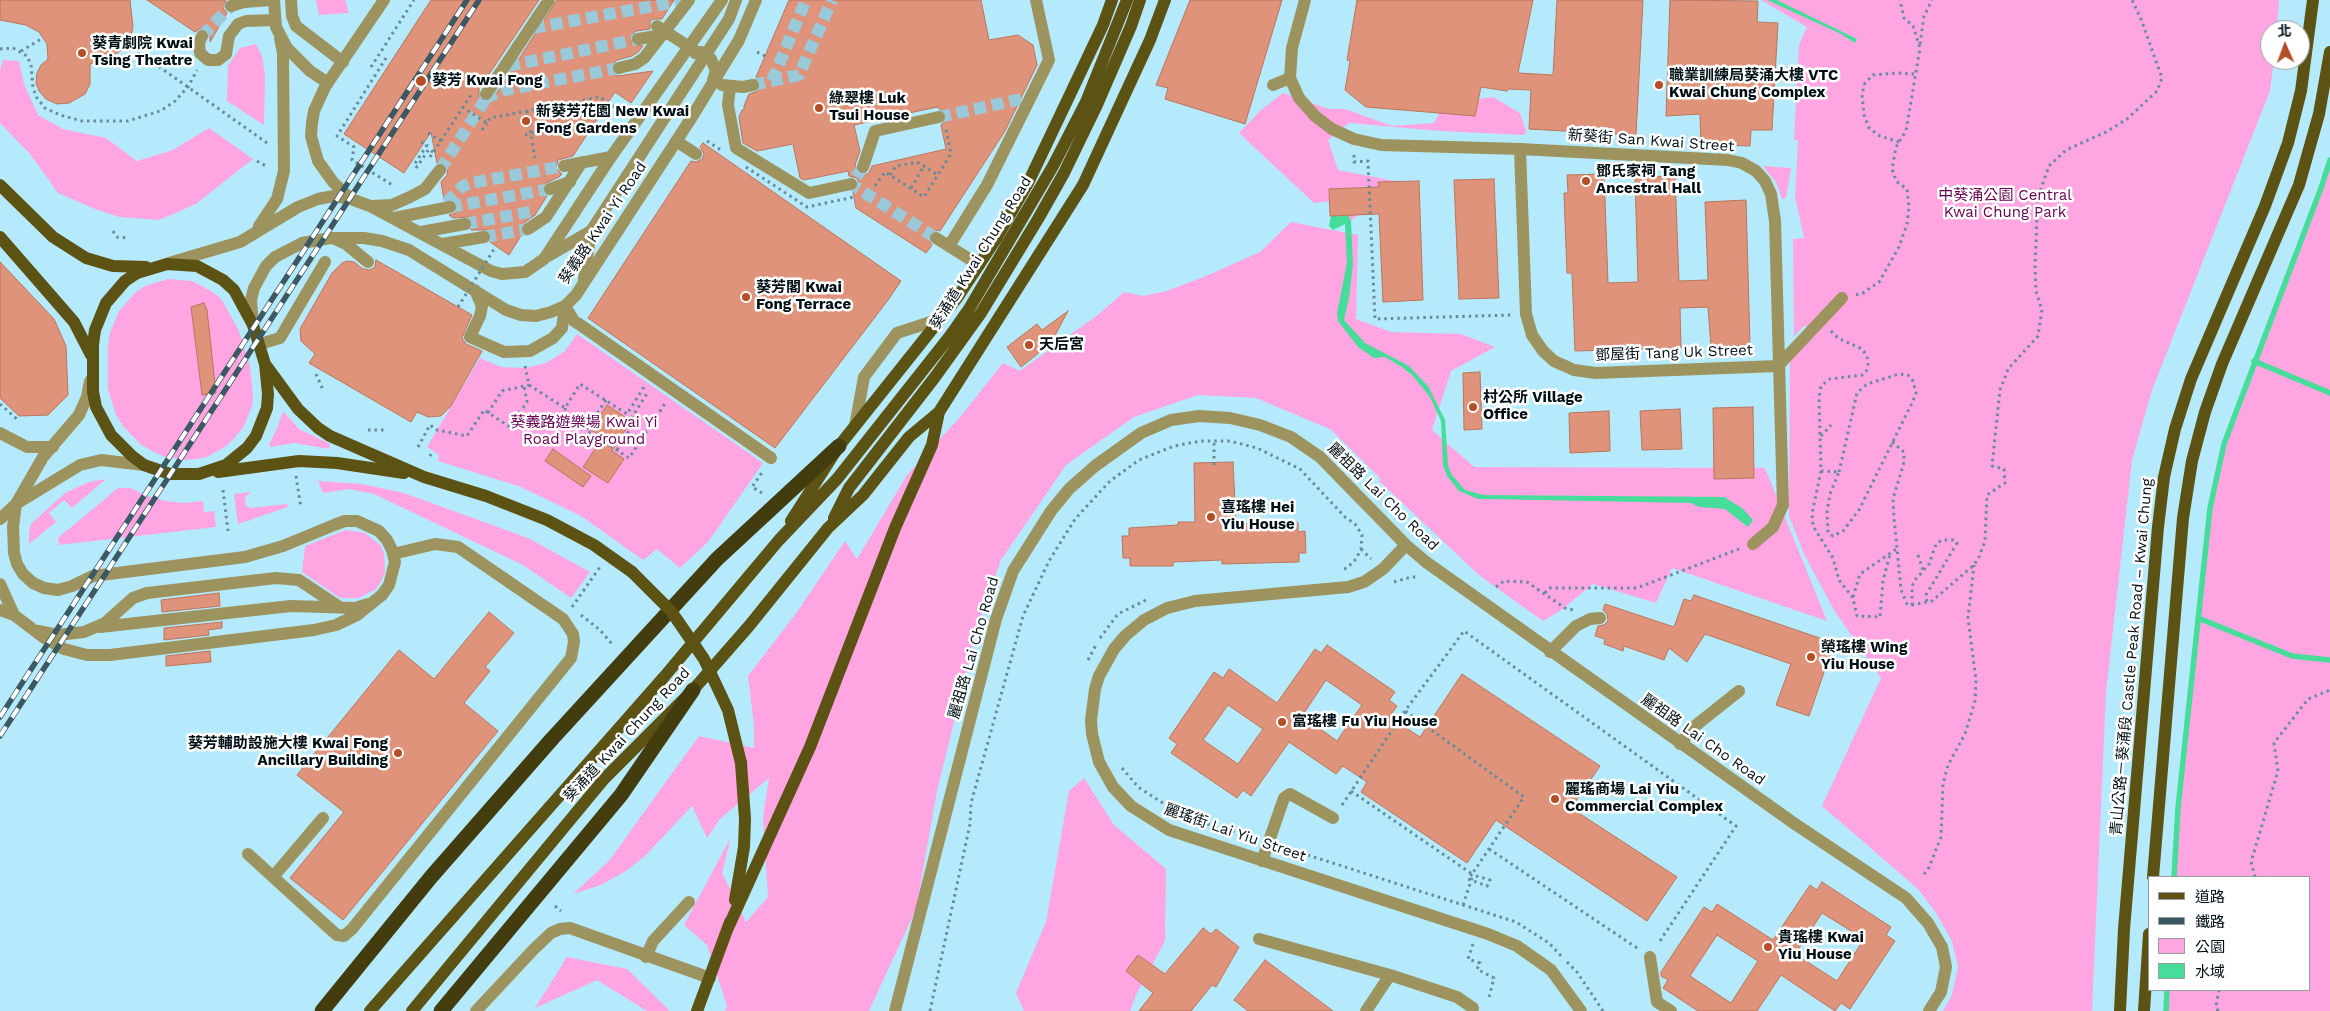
<!DOCTYPE html>
<meta charset="utf-8">
<style>
body{margin:0}
#map{position:relative;width:2330px;height:1011px;overflow:hidden;background:#b5eafc;font-family:"Work Sans","Noto Sans TC",sans-serif}
canvas{display:block}
.legend{position:absolute;left:2148px;top:876px;width:162px;height:115px;box-sizing:border-box;background:#fff;border:1px solid #999fa1;margin:0;padding:6px 9px;list-style:none;font-size:15px;color:#000f15}
.legend li{display:flex;align-items:center;gap:10px;height:25px}
.legend b{width:25px;border:1px solid #999fa1}
.north{position:absolute;left:2260px;top:20px;width:50px;height:50px;box-sizing:border-box;background:#fff;border:1px solid #999fa1;border-radius:50%;rotate:358deg;font-size:14px;font-weight:700;line-height:20px;text-align:center;color:#000f15}
.north::after{content:'';display:block;margin:auto;width:18px;height:22px;background:#b54e27;clip-path:polygon(50% 0,100% 100%,50% 72%,0 100%)}
</style>
<div id="map">
<canvas width="2330" height="1011"></canvas>
<ul class="legend">
<li><b style="height:6px;background:#5c5214"></b>道路</li>
<li><b style="height:6px;background:#3c5862"></b>鐵路</li>
<li><b style="height:14px;background:#ffa6e2"></b>公園</li>
<li><b style="height:14px;background:#46dc99"></b>水域</li>
</ul>
<div class="north">北</div>
</div>
<script>
const context = document.querySelector('canvas').getContext('2d');
context.lineJoin = 'round';
function fillPath(path, color) { context.fillStyle = color; context.fill(path, 'evenodd'); }
const shape = rows => new Path2D(rows.map(r => 'M' + r).join(''));
function strokePath(path, color, width, dash) { context.strokeStyle = color; context.lineWidth = width; context.lineCap = dash ? 'butt' : 'round'; context.setLineDash(dash || []); context.stroke(path); }
function drawText(font, color, halo, rows, align = 'center') {
  context.font = font + ' "Work Sans","Noto Sans TC",sans-serif'; context.lineWidth = 5; context.setLineDash([]); context.textBaseline = 'middle'; context.strokeStyle = halo; context.fillStyle = color; for (const [text, x, y, turn = 0] of rows) {
    context.save(); context.translate(x, y); context.rotate((+turn || 0) * Math.PI / 180); context.textAlign = isNaN(turn) ? turn : align; if (halo) context.strokeText(text, 0, 0); context.fillText(text, 0, 0); context.restore();
  }
}
fillPath(shape([
 [316,0,345,0,349,13,319,15],
 [1761,0,2279,0,2277,30,2270,30,2270,60,2274,60,2270,91,2152,390,2132,460,2106,692,2092,1011,1943,1011,1952,995,1958,967,1952,941,1936,913,1918,889,1822,806,1881,678,1834,610,1804,554,1789,516,1790,360,1815,335,1805,325,1794,336,1793,239,1804,238,1795,197,1798,141,1794,140,1799,45,1807,27],
 [256,44,262,56,265,76,264,125,227,101,228,66,240,48],
 [3,60,19,61,24,84,38,115,63,129,106,138,137,161,173,150,209,128,253,159,196,204,159,220,119,217,95,209,58,193,30,154,0,123,0,70],
 [1283,93,1329,109,1345,109,1392,126,1434,123,1444,104,1493,97,1520,113,1526,131,1524,135,1440,131,1349,123,1328,140,1338,170,1395,181,1351,221,1341,200,1314,203,1239,133,1260,111],
 [2330,160,2330,1011,2166,1011,2167,990,2309,990,2309,877,2174,877,2178,808,2210,508,2224,444,2321,188],
 [1763,166,1791,168,1786,198,1782,199,1776,182],
 [1291,222,1358,235,1356,319,1391,332,1461,334,1495,347,1451,371,1432,430,1474,467,1765,468,1827,621,1672,568,1656,603,1593,584,1560,611,1543,621,1480,576,1379,481,1380,478,1330,429,1256,398,1198,395,1134,417,1066,465,1001,560,978,624,937,791,916,909,869,1011,725,1011,727,1006,707,945,684,925,731,837,722,873,746,922,768,897,763,817,769,778,720,819,707,838,692,806,645,856,626,871,601,885,573,894,609,861,699,736,754,748,754,725,748,676,797,612,845,541,857,559,907,475,961,416,1003,363,1020,371,1099,314,1124,292,1143,296,1167,291,1206,276,1260,252],
 [168,279,192,281,213,292,222,300,239,331,250,366,253,394,252,406,243,428,228,445,207,457,196,459,185,460,162,456,141,445,123,426,116,415,108,389,108,346,110,333,119,311,135,293,145,286],
 [577,334,763,463,708,542,680,568,657,549,643,560,581,516,521,487,438,461,439,455,427,447,480,358,501,367,526,368,546,363,565,351],
 [283,411,299,429,330,444,329,449,295,443,270,447,269,445,277,428],
 [106,479,72,508,64,500,49,513,56,522,29,544,29,530,32,523,65,493,89,482],
 [318,481,362,484,404,493,528,538,590,572,571,598,523,565,374,494,349,489,323,493],
 [118,488,130,488,147,496,166,501,184,503,203,501,204,512,214,511,216,527,59,545,58,538],
 [251,492,245,497,246,506,250,508,287,504,288,507,238,524,234,494],
 [346,530,365,533,380,545,384,553,385,572,381,581,376,589,359,598,340,598,302,572,305,546],
 [1084,778,1114,825,1166,869,1165,941,1136,995,1130,1011,1024,1011,1016,993,1046,922,1069,791],
 [567,957,627,969,670,1011,647,1011,597,980,535,1008]
]), '#ffa6e2');
fillPath(shape([
 [1767,0,1777,0,1857,39,1855,43,1839,33],
 [1348,215,1351,221,1353,264,1349,298,1344,320,1365,343,1409,366,1428,386,1445,420,1448,466,1452,475,1465,490,1484,495,1724,497,1742,508,1753,520,1748,527,1725,509,1699,507,1691,503,1487,499,1478,499,1459,491,1447,476,1443,465,1441,421,1430,397,1413,376,1402,367,1385,357,1374,358,1358,347,1338,321,1337,313,1347,263,1345,224,1333,230,1329,226,1331,216]
]), '#46dc99');
strokePath(shape([
 [2254,361,2330,393],
 [2198,618,2292,656,2330,660],
 [2174,877,2178,808,2210,508,2224,444,2321,188,2330,160],
 [2166,1011,2167,990]
]), '#46dc99', 5.5);
const building = shape([
 [0,0,130,0,133,27,130,40,123,49,113,56,90,64,90,84,85,94,69,103,57,104,46,99,39,91,36,83,37,73,41,65,48,59,47,44,39,32,26,25,0,20,0,0],
 [147,0,226,0,223,8,227,13,210,42,210,35,206,29,201,28,195,32,147,0],
 [431,0,539,0,479,89,479,98,486,102,493,99,557,0,674,0,662,19,653,19,650,22,650,29,636,31,631,36,632,44,643,46,638,52,632,56,617,60,611,66,613,73,617,76,653,71,631,103,615,92,573,156,558,160,556,168,562,174,559,177,544,184,542,191,547,196,535,215,521,225,522,234,509,255,490,242,492,235,487,230,471,230,473,222,468,217,453,218,449,215,456,213,458,205,453,200,444,200,441,182,447,175,448,167,445,163,437,163,431,132,404,173,344,134,431,0],
 [789,0,981,0,989,40,1018,35,1033,45,1037,65,1005,131,940,231,936,230,929,233,928,238,932,245,926,253,856,208,853,192,857,190,859,183,857,178,849,176,848,171,804,180,800,178,793,144,757,151,743,143,739,117,742,110,744,110,744,106,749,94,758,91,760,88,761,83,756,77,789,0],
 [937,107,947,115,947,120,941,125,946,149,872,166,869,173,865,175,857,172,855,165,860,151,854,125,937,107],
 [1190,0,1282,0,1245,124,1165,99,1168,88,1156,85,1190,0],
 [1357,0,1533,0,1518,73,1553,75,1557,0,1643,0,1636,135,1529,129,1531,90,1509,89,1507,91,1481,87,1475,116,1366,107,1345,90,1350,61,1347,60,1357,0],
 [1670,0,1758,1,1757,22,1778,23,1772,130,1751,130,1750,146,1701,144,1700,114,1666,116,1670,0],
 [703,143,901,281,888,300,775,448,588,318,691,161,696,162,702,159,704,154,700,147,703,143],
 [1604,174,1608,283,1638,282,1635,177,1675,176,1679,281,1708,280,1705,202,1746,200,1750,345,1711,347,1708,307,1680,308,1681,348,1575,351,1572,273,1567,273,1564,193,1568,193,1567,175,1604,174],
 [1494,179,1499,298,1459,299,1454,180,1494,179],
 [1419,181,1423,300,1383,302,1379,214,1330,216,1329,189,1379,187,1378,182,1419,181],
 [376,260,472,315,462,338,466,344,482,351,451,406,441,416,428,417,417,412,411,422,309,363,315,354,301,341,300,329,332,273,342,263,347,261,354,262,363,269,370,270,375,267,376,260],
 [0,262,54,319,66,346,68,395,48,415,19,416,0,398,0,262],
 [204,303,207,310,216,393,202,395,191,307,204,303],
 [1068,311,1051,343,1021,367,1007,347,1037,324,1042,330,1068,311],
 [1480,372,1482,429,1464,430,1463,373,1480,372],
 [607,405,631,421,612,451,624,459,608,483,583,467,603,437,591,430,607,405],
 [1753,407,1754,478,1714,479,1713,408,1753,407],
 [1680,409,1682,449,1642,450,1640,411,1680,409],
 [1609,411,1610,451,1570,453,1569,413,1609,411],
 [553,449,591,476,583,487,545,461,553,449],
 [1233,462,1236,524,1298,523,1298,532,1305,531,1306,553,1299,553,1299,562,1222,564,1222,560,1173,562,1173,566,1130,566,1130,558,1123,558,1122,536,1129,536,1129,528,1178,525,1178,522,1195,522,1194,463,1233,462],
 [219,593,220,606,162,612,161,600,219,593],
 [1694,595,1834,643,1809,716,1776,705,1791,664,1705,634,1687,662,1669,648,1664,660,1624,646,1623,651,1604,644,1605,639,1595,636,1598,626,1604,625,1608,621,1607,614,1603,610,1605,604,1674,627,1684,599,1691,601,1694,595],
 [489,612,514,633,485,667,490,671,464,703,498,731,343,920,290,878,344,812,297,775,399,650,434,679,489,612],
 [222,622,222,628,208,630,209,635,164,640,164,628,222,622],
 [1327,645,1395,692,1389,700,1397,706,1389,717,1420,737,1462,674,1600,766,1571,808,1677,877,1647,921,1496,820,1467,863,1361,792,1367,782,1343,766,1336,774,1289,742,1251,796,1243,790,1237,798,1171,753,1177,744,1169,738,1214,672,1223,678,1229,669,1277,703,1315,649,1321,653,1327,645],
 [1326,680,1362,705,1337,741,1302,716,1326,680],
 [1228,705,1263,729,1238,764,1203,740,1228,705],
 [210,651,211,662,166,666,166,656,210,651],
 [1822,882,1891,927,1886,935,1895,941,1850,1009,1841,1003,1835,1011,1781,975,1757,1011,1698,1011,1663,988,1668,980,1661,976,1661,972,1704,907,1712,912,1717,904,1773,940,1810,885,1817,890,1822,882],
 [1822,913,1864,939,1837,981,1795,954,1822,913],
 [1717,935,1758,961,1731,1003,1690,976,1717,935],
 [1203,928,1211,934,1216,929,1239,947,1216,987,1212,985,1191,1011,1139,1011,1153,993,1126,971,1138,955,1165,974,1203,928],
 [1265,960,1333,1011,1248,1011,1234,1000,1265,960]
]);
fillPath(building, '#de937a');
strokePath(building, '#bc745b', 1);
strokePath(shape([
 [533,28,686,0],
 [202,36,231,6],
 [508,66,638,39],
 [772,81,806,0],
 [753,85,799,75,832,0],
 [485,98,505,90,619,68],
 [939,117,1021,99],
 [863,167,851,184,936,238],
 [440,170,494,86],
 [446,203,463,186,471,183,564,166],
 [450,207,550,189],
 [465,224,535,211],
 [484,237,528,229]
]), '#9ac9d9', 12, [12, 6]);
strokePath(shape([
 [127,44,267,143],
 [1920,44,1924,16,1932,0],
 [0,49,13,48,27,56,31,65,33,88,37,98,45,108,60,115,82,121,128,121,160,111,174,102,188,87,197,70],
 [21,51,43,38],
 [757,52,765,56],
 [386,58,337,136,354,147,352,160,394,186],
 [371,67,414,0],
 [462,107,487,123,490,118,600,97,616,108],
 [527,111,535,158],
 [482,130,487,123],
 [525,135,540,131],
 [707,141,721,150],
 [421,142,427,145,414,165,417,167,429,149,433,152],
 [1899,142,1880,136,1869,128,1864,115,1862,94,1865,83,1873,75,1897,73,1914,74],
 [1354,155,1354,162,1368,161,1375,319,1511,315],
 [430,157,471,95],
 [257,161,268,167],
 [890,175,896,166,917,162,938,175],
 [875,186,885,172,924,197,951,154,946,129],
 [911,188,924,166],
 [113,231,117,237,128,238],
 [1856,295,1863,293,1879,282,1899,247,1907,224,1909,207,1907,189,1896,181,1892,169,1896,147,1906,131,1920,48,1913,26,1904,18,1900,0],
 [1831,331,1838,338,1862,349,1867,356,1868,365,1866,372,1862,375,1830,379,1821,386,1819,398,1821,471,1812,514,1813,526,1833,558,1839,580,1853,598,1857,616,1880,617,1883,581,1890,554],
 [525,366,529,385,565,408,580,384,627,414,644,387],
 [316,374,323,390],
 [606,400,586,430,629,458,666,402],
 [0,404,18,420],
 [565,408,567,418,586,430],
 [488,413,502,391,529,385],
 [368,430,385,430],
 [1821,436,1831,425],
 [1892,442,1904,452,1904,462,1893,499,1894,518,1901,590,1907,604,1912,605,1932,601,1974,565,1979,557,1985,541,1987,495,2005,483,2004,469,1992,466,2000,390,2008,369,2038,336,2042,310,2036,291,2035,268,2037,216,2039,194,2049,166,2066,150,2106,132,2127,119,2157,91,2162,78,2141,19,2132,0],
 [418,447,430,425,437,430,467,436,484,410,510,427,527,402,524,386],
 [617,450,636,420,632,417,648,392],
 [430,456,431,454],
 [1214,465,1214,441],
 [1821,471,1839,472,1830,494,1827,512,1828,533,1833,536,1843,531,1859,510,1912,403,1916,393,1913,381,1908,375,1899,374,1867,384,1857,393,1839,472],
 [296,476,301,508],
 [223,490,228,531],
 [762,493,752,487,763,471],
 [1361,549,1371,559],
 [1918,555,1923,570],
 [1394,582,1411,577,1419,577],
 [1496,587,1504,581,1527,582,1565,608,1573,610],
 [1545,593,1549,588,1637,588,1739,549],
 [1853,597,1860,574,1898,548],
 [1912,605,1912,586,1915,580,1929,564,1936,544,1942,540,1953,540,1957,543,1926,595,1927,602],
 [572,607,600,567],
 [581,615,600,630,613,645],
 [1100,638,1118,614,1146,600],
 [1088,660,1096,645],
 [1122,768,1138,787,1172,809,1193,819],
 [1351,791,1472,874,1524,797,1405,711],
 [1342,805,1405,711,1464,631,1736,826,1658,944],
 [1201,822,1255,838],
 [1283,847,1516,922,1549,943,1562,957],
 [1489,849,1637,948],
 [1472,874,1468,879,1487,886,1490,880,1473,875],
 [1924,874,1928,870,1941,837,1943,784,1948,765,1965,734,1975,701,1976,680,1968,618,1974,565],
 [2255,877,2251,862,2278,771,2274,743,2308,699,2330,690],
 [555,906,561,911],
 [1473,944,1468,959,1480,963,1477,969,1494,978,1488,1001],
 [1567,962,1577,972,1603,1011],
 [930,1011,970,824,971,803,1023,616,1049,561,1075,519,1110,481,1139,460,1174,446,1201,441,1230,441,1257,448,1300,469,1345,517,1355,524,1362,535,1361,549,1356,559,1347,568,1341,570],
 [2218,1011,2216,1006,2219,990]
]), '#678b98', 3, [2.5, 4]);
strokePath(shape([
 [274,0,276,27,287,48,310,71,328,83],
 [291,0,292,16,296,26,343,62],
 [1305,0,1292,48,1290,78,1299,98,1315,116,1332,129,1354,139,1381,145,1520,149,1728,160,1742,163,1756,171,1765,181,1771,194,1775,221,1783,505,1773,527,1753,544],
 [231,6,244,2,271,0],
 [202,36,199,43,200,53,208,60,218,60,226,54,229,36,238,24,246,21,275,20],
 [638,39,663,35],
 [695,53,701,52,711,59,716,71,713,80],
 [619,68,635,64,644,58,689,0],
 [722,85,743,87,753,85],
 [1273,85,1290,78],
 [730,86,728,105,736,148,809,193,851,184],
 [486,94,549,0],
 [676,141,696,154],
 [1520,149,1526,314,1532,335,1543,351,1554,361,1574,370,1596,373,1778,366],
 [564,166,611,157],
 [863,167,875,131,939,117],
 [550,189,570,182],
 [351,199,333,182,318,161,311,136,312,123,314,111,325,87,384,0],
 [372,206,392,205,410,197,425,189,440,170],
 [394,218,450,207],
 [259,226,277,199,284,171,283,53,280,38],
 [528,229,546,217,582,162],
 [421,232,465,224],
 [936,238,979,265],
 [335,239,346,244,368,262],
 [442,244,484,237],
 [949,246,987,185,1049,60,1036,0],
 [548,256,591,231],
 [169,263,240,242,298,207,318,199,334,196,351,199,370,206,491,271,502,274,525,272,544,259,611,157,722,0],
 [584,279,591,231],
 [475,290,482,306,480,316,470,337,504,352,530,351,553,338,562,328,565,306],
 [565,306,574,321,579,324,771,458],
 [253,325,251,300,254,288,266,266,275,257,302,243,331,238,364,238,382,241,409,250,506,310,521,315,536,316,551,312,565,306,576,295,690,120,739,40,756,0],
 [260,344,280,338,325,262],
 [1778,366,1842,298],
 [855,426,864,377,897,333,940,319],
 [0,433,27,447,53,447],
 [0,519,16,504,80,465,101,460,144,465],
 [1406,545,1383,569,1364,582,1348,587,1195,601,1167,608,1144,620,1125,636,1114,649,1099,676,1095,689,1091,720,1092,734,1099,762,1113,787,1131,806,1169,830,1488,934,1517,946,1551,970,1581,1011],
 [0,584,14,615],
 [0,610,14,615,43,637,64,649,87,655,110,655,314,630,336,625,357,615,382,595,389,585,395,562,392,550,387,540,379,531,357,521,345,521,334,525,283,546,245,557,93,576,72,586,58,590,44,588,33,583,23,574,17,564,14,553,13,527,16,504,43,457,79,415,87,397,90,381],
 [100,627,291,606,355,608,368,604],
 [38,631,58,635,84,632,105,623,133,598,147,593,276,578,299,580,338,606],
 [1550,652,1576,626,1590,619,1600,618],
 [1680,744,1695,726,1739,691],
 [1795,824,1906,898,1928,923,1942,947,1946,967,1941,992,1929,1011],
 [248,854,329,928,337,935,344,936,352,929,571,658,574,642,573,634,563,619,458,547,435,544,393,554],
 [1262,861,1284,798,1290,794,1333,818],
 [273,877,323,818],
 [1259,939,1390,975,1457,997,1473,1008],
 [646,957,653,941,689,902],
 [1650,957,1657,1002,1671,1011],
 [476,1011,534,949,551,933,560,929,570,928,710,978],
 [895,1011,996,619,1013,571,1051,511,1069,489,1095,466,1141,433,1171,420,1199,416,1230,418,1260,425,1291,437,1320,457,1406,545,1426,562],
 [1366,1011,1390,975]
]), '#9c935f', 12);
strokePath(shape([
 [0,185,53,237,86,258,113,266,146,267],
 [0,237,74,322,91,355],
 [167,264,197,266,223,280,234,290,253,325,265,364,268,394,267,408,256,436,247,448,226,465,199,474,170,474,144,465,132,456,111,435,96,407,93,392,93,345,95,330,106,303,125,281,137,273,167,264],
 [265,364,298,409,318,428,330,436,424,477,486,496,547,520,594,545,632,572],
 [218,472,299,461,337,463,404,473],
 [834,518,849,488,935,377,981,313,1038,219,1064,173,1096,107,1131,26,1140,0],
 [791,521,839,446,957,298,996,239,1028,183,1103,25,1112,0],
 [2153,877,2183,518,2192,461,2205,412,2222,364,2299,185,2319,114,2330,52],
 [735,900,744,847,745,819,741,763],
 [727,930,810,747,895,528,932,445,939,412],
 [370,1011,664,677,779,540,837,479,950,336,969,309,1053,166,1086,102,1127,0],
 [412,1011,604,779,693,690,749,626,828,528,863,495,909,437,939,412,1083,185,1150,40,1165,0],
 [697,1011,730,922],
 [2120,1011,2124,929,2158,527,2164,477,2175,429,2191,379,2265,206,2288,143,2301,91,2313,0],
 [2144,1011,2149,934]
]), '#5c5214', 12);
strokePath(shape([
 [551,740,717,559,839,446],
 [441,1011,621,795,693,690]
]), '#433c0e', 15);
const rail = shape([
 [0,717,467,0],
 [0,736,479,0]
]);
strokePath(rail, '#3c5862', 5.5);
strokePath(rail, '#fff', 4, [11]);
strokePath(shape([
 [428,133,444,143],
 [746,167,807,207,854,197],
 [458,307,496,246],
 [1463,905,1473,875]
]), '#678b98', 3, [2.5, 4]);
strokePath(shape([
 [657,26,703,56],
 [591,231,729,19,736,0],
 [1426,562,1795,824]
]), '#9c935f', 12);
strokePath(shape([
 [632,572,671,611,704,659,728,710,741,763]
]), '#5c5214', 12);
strokePath(shape([
 [322,1011,431,877,551,740]
]), '#433c0e', 15);
for (const [x, y, r, color] of [
 [82,53,5,"#b54e27"],
 [421,81,6,"#b54e27"],
 [1659,85,5,"#b54e27"],
 [819,108,5,"#b54e27"],
 [526,121,5,"#b54e27"],
 [1586,181,5,"#b54e27"],
 [746,297,5,"#b54e27"],
 [1029,345,5,"#b54e27"],
 [1473,407,5,"#b54e27"],
 [1211,517,5,"#b54e27"],
 [1811,657,5,"#b54e27"],
 [1282,722,5,"#b54e27"],
 [398,753,5,"#b54e27"],
 [1555,799,5,"#b54e27"],
 [1768,947,5,"#b54e27"]
]) { const dot = new Path2D(); dot.arc(x, y, r, 0, 2 * Math.PI); context.fillStyle = color; context.fill(dot); strokePath(dot, '#fff', 2); }
drawText('bold 15px', '#000f15', '#fff', [
 ["葵青劇院 Kwai",92,44],
 ["Tsing Theatre",92,61],
 ["職業訓練局葵涌大樓 VTC",1669,76],
 ["Kwai Chung Complex",1669,93],
 ["葵芳 Kwai Fong",432,81],
 ["綠翠樓 Luk",829,99],
 ["Tsui House",829,116],
 ["新葵芳花園 New Kwai",536,112],
 ["Fong Gardens",536,129],
 ["鄧氏家祠 Tang",1596,172],
 ["Ancestral Hall",1596,189],
 ["葵芳閣 Kwai",756,288],
 ["Fong Terrace",756,305],
 ["天后宮",1039,345],
 ["村公所 Village",1483,398],
 ["Office",1483,415],
 ["喜瑤樓 Hei",1221,508],
 ["Yiu House",1221,525],
 ["榮瑤樓 Wing",1821,648],
 ["Yiu House",1821,665],
 ["富瑤樓 Fu Yiu House",1292,722],
 ["葵芳輔助設施大樓 Kwai Fong",388,744,"right"],
 ["Ancillary Building",388,761,"right"],
 ["麗瑤商場 Lai Yiu",1565,790],
 ["Commercial Complex",1565,807],
 ["貴瑤樓 Kwai",1778,938],
 ["Yiu House",1778,955]
], 'left');
drawText('15px', '#000f15', '#fff', [
 ["新葵街 San Kwai Street",1651,141,4],
 ["葵義路 Kwai Yi Road",603,223,-56],
 ["葵涌道 Kwai Chung Road",981,253,-58],
 ["鄧屋街 Tang Uk Street",1674,353,-2],
 ["麗祖路 Lai Cho Road",1383,497,44],
 ["麗祖路 Lai Cho Road",974,648,-74],
 ["青山公路－葵涌段 Castle Peak Road – Kwai Chung",2132,657,-85],
 ["葵涌道 Kwai Chung Road",627,735,-47],
 ["麗祖路 Lai Cho Road",1703,740,35],
 ["麗瑤街 Lai Yiu Street",1235,833,19]
]);
drawText('15px', '#65004f', '#fff', [
 ["中葵涌公園 Central",2005,196],
 ["Kwai Chung Park",2005,213],
 ["葵義路遊樂場 Kwai Yi",584,423],
 ["Road Playground",584,440]
]);
</script>
